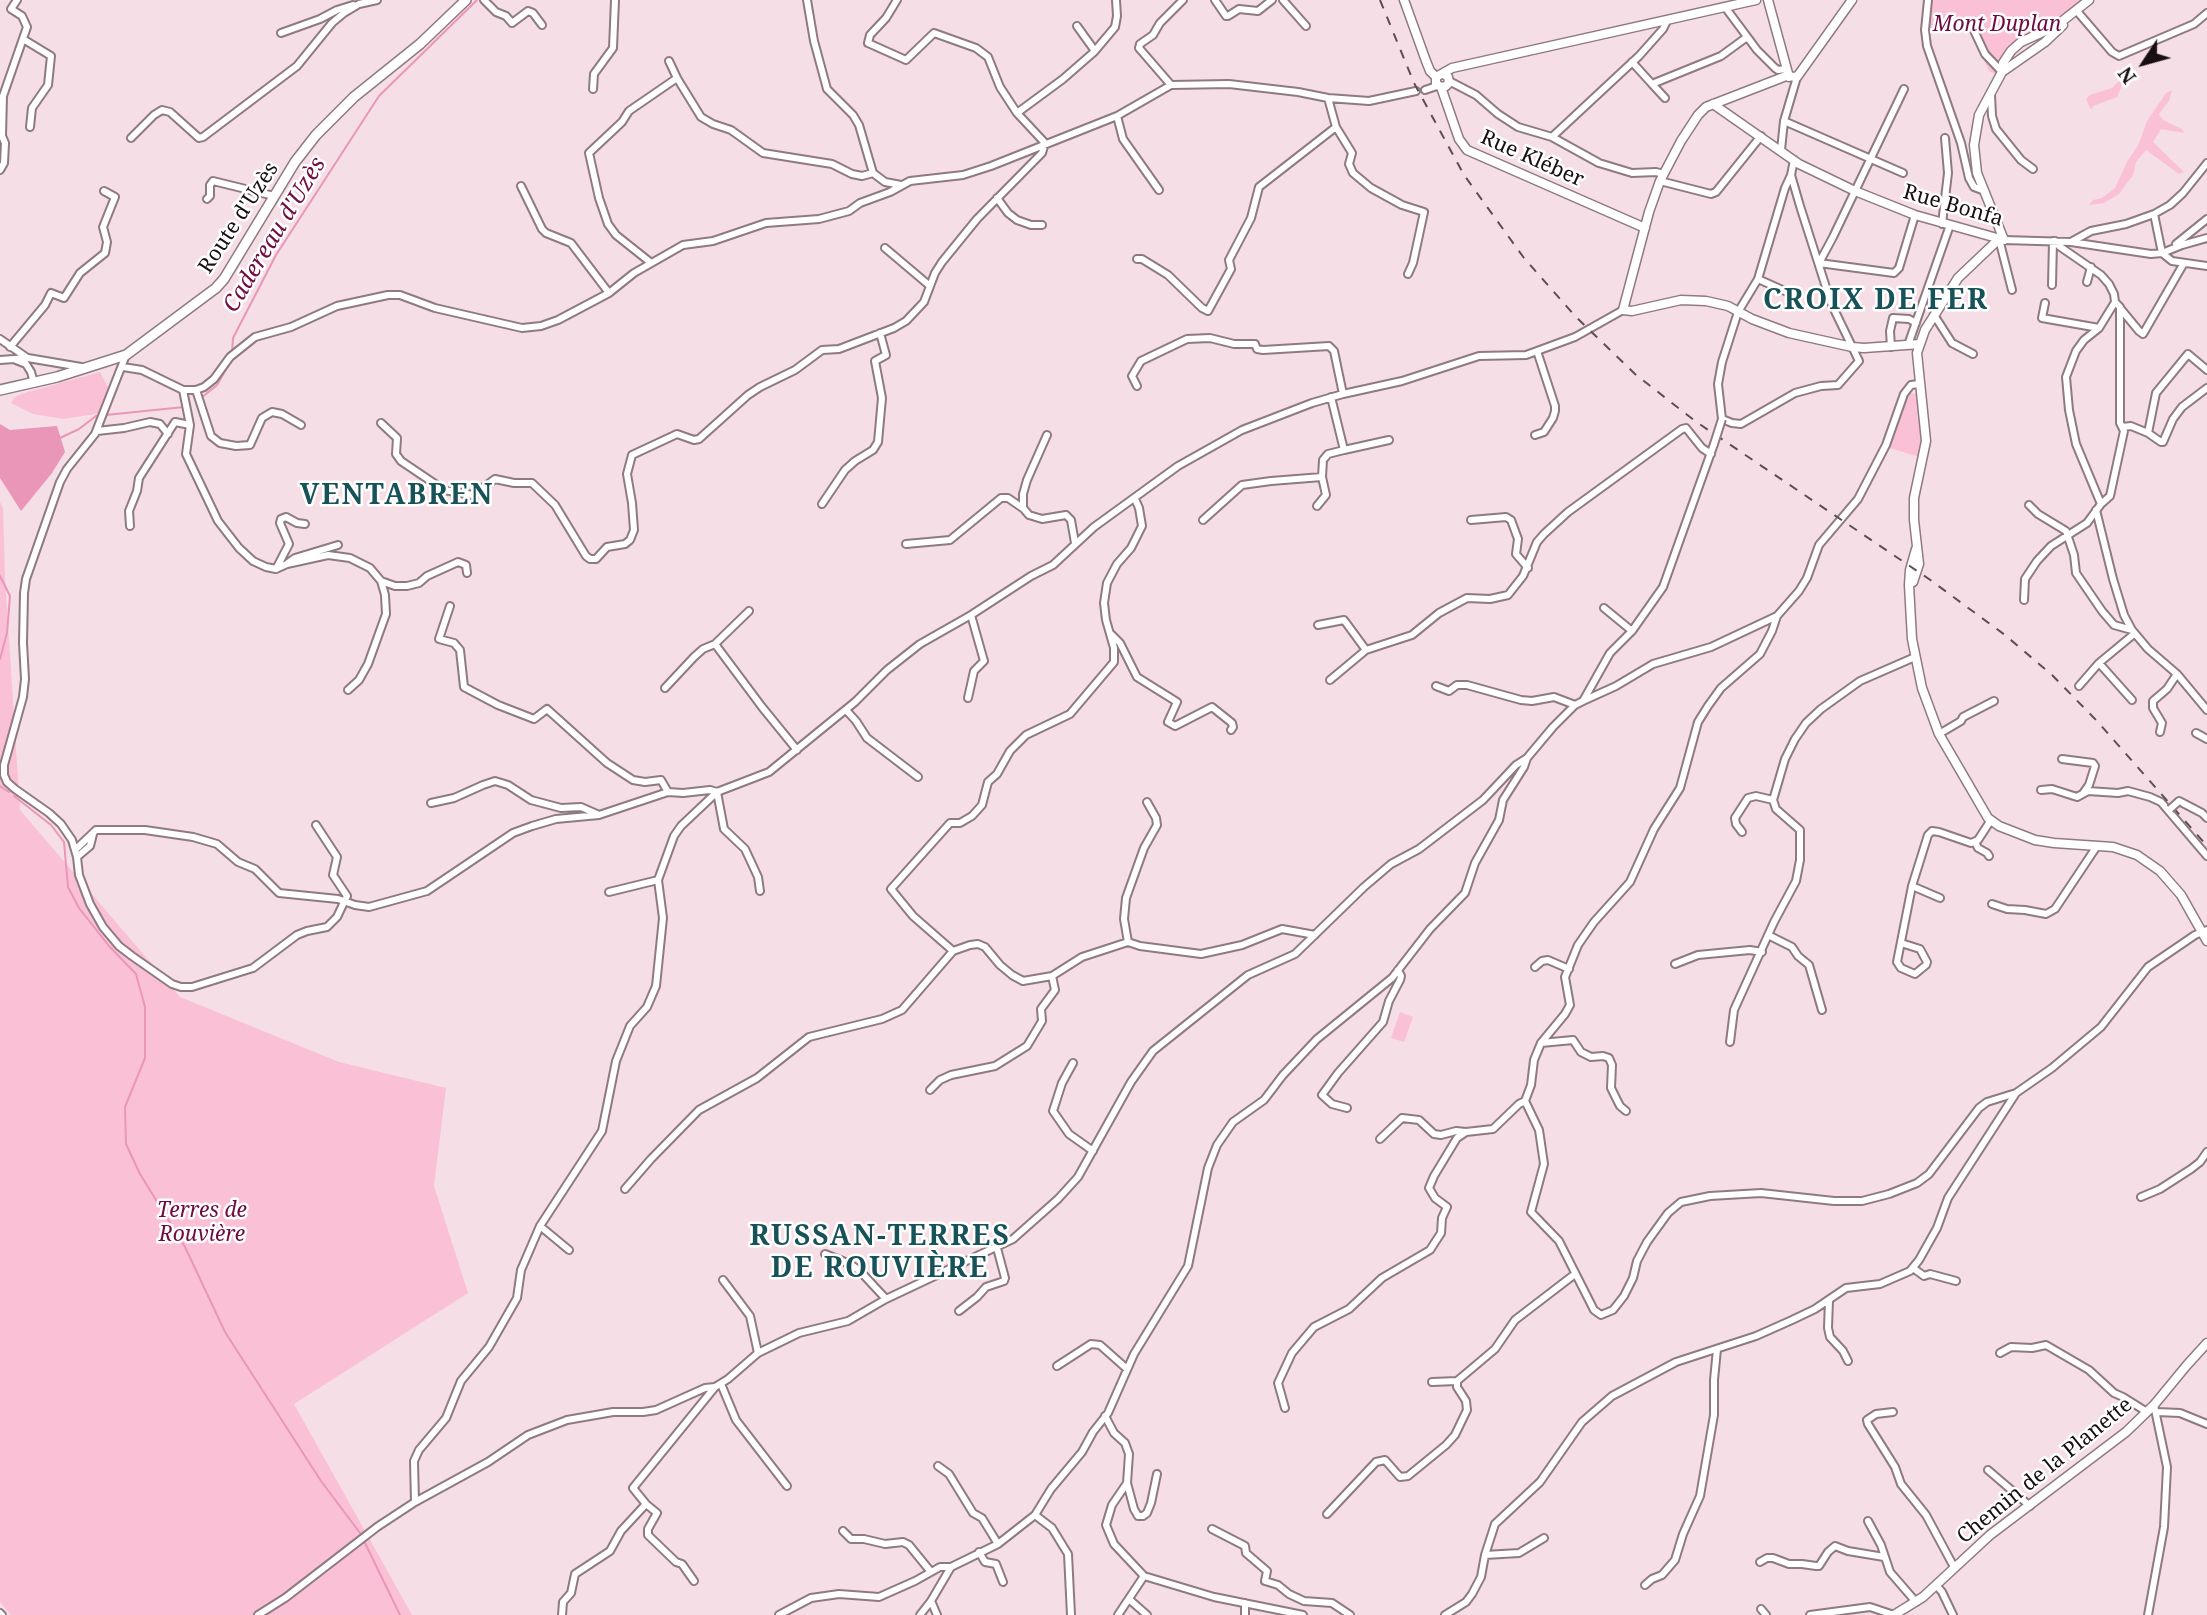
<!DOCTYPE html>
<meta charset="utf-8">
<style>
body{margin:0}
#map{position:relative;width:2207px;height:1615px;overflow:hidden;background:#f5dee6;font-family:"Noto Serif",serif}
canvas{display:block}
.north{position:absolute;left:2109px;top:28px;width:70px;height:70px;-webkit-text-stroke:5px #fff;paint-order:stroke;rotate:234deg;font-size:19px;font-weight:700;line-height:28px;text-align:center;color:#170f12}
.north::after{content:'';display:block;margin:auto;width:24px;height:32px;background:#170f12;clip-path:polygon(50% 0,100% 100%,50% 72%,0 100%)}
</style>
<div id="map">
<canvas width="2207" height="1615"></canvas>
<div class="north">N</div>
</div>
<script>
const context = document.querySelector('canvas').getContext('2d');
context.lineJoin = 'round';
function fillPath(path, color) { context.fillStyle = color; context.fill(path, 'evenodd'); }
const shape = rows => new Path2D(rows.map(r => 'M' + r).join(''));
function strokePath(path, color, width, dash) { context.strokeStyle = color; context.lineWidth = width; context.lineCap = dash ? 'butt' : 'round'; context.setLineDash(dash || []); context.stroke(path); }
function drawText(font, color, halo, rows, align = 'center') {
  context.font = font + ' "Noto Serif",serif'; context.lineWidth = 5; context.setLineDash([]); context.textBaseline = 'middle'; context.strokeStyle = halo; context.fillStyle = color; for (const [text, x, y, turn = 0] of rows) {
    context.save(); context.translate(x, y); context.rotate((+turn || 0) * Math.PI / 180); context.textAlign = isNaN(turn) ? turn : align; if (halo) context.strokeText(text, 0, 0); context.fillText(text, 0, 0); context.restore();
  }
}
fillPath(shape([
 [1931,0,2083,0,2053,25,2002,59,1996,77,1993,73,1989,71,1965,21,1928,32],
 [2119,81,2123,83,2117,97,2093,106,2092,110,2090,108,2086,99,2090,95,2112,88],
 [2172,90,2169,101,2159,114,2163,120,2182,129,2184,133,2161,129,2153,142,2184,172,2179,174,2146,150,2136,162,2133,175,2119,194,2104,203,2089,205,2093,200,2102,198,2115,188,2128,160,2138,146,2147,121,2166,93],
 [100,372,111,393,102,413,63,419,33,414,11,403,14,398,21,394],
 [1907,393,1918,394,1925,436,1920,457,1889,448],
 [0,502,3,508,5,577,20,810,180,997,339,1062,446,1088,434,1186,468,1293,294,1404,412,1615,11,1615,0,1602],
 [1400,1012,1413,1017,1404,1042,1391,1038]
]), '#fac0d6');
fillPath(shape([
 [0,424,10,430,57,426,65,452,52,473,21,511,0,478]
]), '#ea96b8');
strokePath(shape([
 [232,354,233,338,276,255,379,96,477,0],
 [201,398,217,385,232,359],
 [106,415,184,407],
 [60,438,79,429,96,416,100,415],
 [0,576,10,596,7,633,0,659],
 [0,786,9,792],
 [14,796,51,825,64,842,68,887,79,908,109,946,136,974,145,1007,145,1058,125,1107,126,1144,140,1174,185,1247,225,1332,321,1481,360,1533],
 [365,1543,400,1615]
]), '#ea96b8', 2);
const minor = shape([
 [484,0,496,12,506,16,512,23,528,11,533,13,542,25],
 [807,0,814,41,827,89,853,115,859,125,873,173,885,182,901,185],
 [897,0,886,18,870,35,868,43,906,60,934,33,976,48,988,57,1000,87,1017,113,1045,143],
 [1215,0,1226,16,1228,16,1239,9,1258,11,1272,0],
 [1283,0,1306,26],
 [1928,0,1925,30,1927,46,1961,143,1969,178,1974,187,1982,190],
 [1725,7,1757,50,1775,68,1778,70,1786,69],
 [2076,10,2112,52,2119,56,2194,24,2207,13],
 [1970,22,1985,54,2002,72],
 [1077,26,1095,51],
 [281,33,320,19,337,10,353,5],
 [23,39,51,56,48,85,32,108,30,127],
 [1632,62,1652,84,1721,56,1747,37],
 [677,78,701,117,713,124,731,130,763,153,832,164,852,174,862,176,873,173],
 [1449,81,1476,95,1498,114,1518,127,1552,137,1599,163,1632,173,1656,172,1664,174],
 [1652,84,1665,98],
 [1171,85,1139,48,1140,44,1153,35,1160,23,1183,0],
 [593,89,594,74,613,48,615,0],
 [1425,90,1437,86],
 [1991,95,1992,116,1996,129,2021,160,2033,169],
 [1328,98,1336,127,1352,153,1349,164,1353,173,1371,188,1402,205,1424,212,1413,263,1408,274],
 [1017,113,1063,79,1094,52,1115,27,1117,16,1116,0],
 [1117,116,1123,139,1159,190],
 [1784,121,1903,173],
 [1552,137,1639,56,1663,29,1667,21],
 [131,138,154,115,162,110,170,112,199,138,203,137,297,66,332,23,344,13,359,4,377,0],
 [1781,150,1784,121,1797,77],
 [0,170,4,163,5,143,2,136,3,96,27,27,22,16,11,9,17,0],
 [1791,175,1785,188,1758,279,1738,312,1722,362,1718,384,1722,419,1732,423,1741,424,1795,393,1821,386,1838,385,1859,361,1831,303,1800,206,1791,175,1794,160],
 [1660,181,1711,194,1716,192,1761,136],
 [521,186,542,229,546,233,571,243,609,293],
 [997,198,1008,213,1017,220,1031,225,1042,225],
 [207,199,210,196,210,185,213,181,274,196],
 [2154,214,2162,253],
 [1942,224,1948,173,1945,138],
 [1999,239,2012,290],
 [2004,240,2071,242,2151,254,2162,253,2182,245,2207,238],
 [2071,242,2091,231,2126,224,2154,214,2170,205,2183,193,2207,163],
 [2176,244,2207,219],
 [885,248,930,286],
 [2162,253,2172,261,2207,266],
 [1137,259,1142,259,1168,275,1202,308,1208,311,1231,269,1229,260,1251,218,1259,187,1336,127],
 [650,262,616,235,608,224,599,198,589,153,622,122,629,111,677,78,669,61],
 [1819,263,1833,237,1904,89],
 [1819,263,1894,273,1899,268,1915,215],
 [1758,279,1796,296],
 [2087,282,2091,267],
 [2052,285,2053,241],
 [2045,303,2042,318,2099,328],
 [2120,308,2139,331,2143,334,2184,263],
 [1934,315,1952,343,1973,354],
 [0,339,26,357],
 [1908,345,1950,225],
 [10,347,45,305,51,293,64,298,80,273,105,253,107,242,103,227,115,197,104,191],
 [1891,347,1890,331,1893,318,1909,319,1916,323],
 [126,355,95,434,67,469,60,482,26,579,24,593,23,643,25,679,23,697,4,765,4,775,7,782,15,789,49,813,61,824,72,840,77,857,79,875,90,904,103,927,119,946,132,956,172,984,181,987,192,987,253,968,297,935,307,931,327,927,337,917,347,896,333,875,337,857,316,825],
 [0,360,28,358,81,367],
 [16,360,26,364,31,372,34,383],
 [123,367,142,370,183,390,196,390,204,387,214,379,230,357,255,337,291,327,337,306,388,295,400,295,435,308,522,328,541,326,558,320,609,293,634,273,683,245,713,241,766,223,819,219,849,211,860,203,890,192,910,181,963,175,991,166,1117,116,1171,85,1229,84,1298,92,1328,98,1369,101,1416,91],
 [1137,386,1132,376,1141,361,1187,339,1210,338,1234,344,1255,344,1257,349,1263,350,1329,346,1334,351,1343,394],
 [183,390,190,425,186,454,218,521,239,548,253,561,266,567,276,569,287,564,328,555,350,558,370,568,381,581,385,595,386,614,368,664,359,680,348,690],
 [196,390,211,436,220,443,236,446,250,445,262,418,272,412,282,414,301,425],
 [1331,397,1344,450,1389,440],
 [381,423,397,438,396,454,401,461,444,490,473,495,495,479,514,483,532,483,555,505,586,556,590,559,596,559,607,547,625,544,630,540,634,530,632,503,627,474,632,455,677,434,694,440,699,439,748,395,760,387,795,370,822,350,839,349,894,328,906,321,924,302,935,273,942,262,977,219,1042,153,1045,143],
 [2122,427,2131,426,2148,433,2161,442,2163,442,2173,419,2182,407,2207,388],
 [97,431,124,428,150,422,160,424,168,434],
 [2148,433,2156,393,2188,354,2207,370],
 [1047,435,1027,480,1023,494,1023,508,1029,515,1042,519,1066,515,1071,520,1075,543],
 [1535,435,1544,432,1553,418,1555,411,1555,406,1537,351],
 [822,504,845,470,855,461,873,450,878,442,882,398,875,361,886,355,880,333],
 [2101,504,2076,444,2069,410,2066,377,2076,351,2084,340,2099,328,2115,302],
 [2029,505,2038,514,2066,531,2074,555,2076,573,2102,611,2114,625,2132,630],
 [1317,506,1326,495,1322,477],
 [2096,510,2113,579,2124,615,2132,630,2148,649,2177,674,2207,710],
 [1203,520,1242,485,1271,481,1322,477,1323,460,1328,454,1344,450],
 [1471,520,1506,517,1511,520,1518,539,1516,554,1528,568],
 [130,526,129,511,137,491,139,478,175,422,190,425],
 [906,544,950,540,1001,498,1008,498,1024,509],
 [288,563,295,558,338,545],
 [276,569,289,544,280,523,281,519,286,517,297,523,305,524],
 [381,581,395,586,407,586,419,583,427,576,458,562,466,565,467,573],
 [2024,600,2025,579,2037,561,2051,546,2087,523,2101,504,2110,496,2124,431,2120,423,2120,307,2115,302,2114,294,2109,284,2101,275,2059,246,2055,241],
 [450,606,439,639,454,643,460,650,464,687,498,705,534,719,547,709,607,763,633,780,645,782,661,780,668,792],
 [1604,608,1632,631],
 [749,611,715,644,762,707,797,750],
 [1777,616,1772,631,1760,654,1721,688,1708,706,1698,722,1680,788,1654,829,1630,882,1594,922,1578,945,1565,977,1570,1005,1565,1014,1541,1043,1534,1060,1531,1085,1525,1101,1539,1130,1544,1164,1531,1212,1559,1241,1594,1310,1601,1315,1613,1310,1624,1296,1633,1278,1637,1261,1647,1242,1668,1213,1681,1202,1710,1196,1761,1193,1834,1201,1862,1201,1889,1194,1917,1183,1929,1174,1979,1108,1987,1102,2016,1093],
 [1318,625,1344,620,1366,650,1412,635,1439,613,1467,598,1490,599,1508,595,1523,576,1537,542,1544,534,1568,512,1682,429,1686,428,1702,448,1711,454],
 [1111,634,1120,643,1137,677,1177,702,1168,722,1175,726,1212,707,1232,723,1233,727,1231,730],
 [2099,663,2132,700],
 [1330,680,1366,650],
 [1436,686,1449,691,1457,685,1467,685,1521,700,1532,701,1554,697,1575,705],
 [2079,686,2099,663,2134,634],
 [665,688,694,657,703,649,715,644],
 [968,698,974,671,984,661,971,615],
 [1583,701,1610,653,1632,631,1663,587,1714,444],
 [846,710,856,721,867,738,918,777],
 [2160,732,2162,723,2153,708,2153,701,2167,689,2177,674],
 [2196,733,2207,739],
 [1939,734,1961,721,1963,717,1994,701],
 [2062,759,2093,763,2095,766,2089,785,2084,792],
 [2041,790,2052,789,2077,797,2088,791,2118,793,2128,791,2150,797,2161,802,2207,856],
 [717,792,724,829,745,849,758,877,760,891],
 [2178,802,2179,801,2202,813,2207,818],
 [431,803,454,798,483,785,495,781,508,785,531,800,561,808,581,807,597,814],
 [1742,832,1736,824,1735,818,1748,798,1756,796,1773,800],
 [1975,842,1978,848,1987,853,1989,856],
 [75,850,96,830,145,830,193,837,217,844,238,862,255,869,279,893,338,899,355,905,369,907,427,891,513,833,532,826,556,819,599,815,668,792,683,793,710,790,717,792,769,772,855,702,887,670,920,644,971,615,1031,576,1053,565,1094,527,1178,466,1242,430,1312,403,1343,394,1402,381,1479,356,1526,355,1537,351,1575,337,1623,310],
 [77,857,90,846,93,834],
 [1912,886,1940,898],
 [609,892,658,880],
 [1992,904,2007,909,2025,910,2046,914,2055,909,2097,846],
 [1768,935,1792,947,1798,956,1809,965,1822,1010],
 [1128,942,1124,919,1126,898,1144,848,1157,825,1156,818,1147,802],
 [1901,943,1920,949,1927,962,1926,965,1915,974,1901,968,1897,962,1912,886,1928,835,1932,831,1939,832,1971,843,1978,840,1991,820],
 [953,951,913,916,891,889,950,823,960,823,972,816,982,805,988,782,997,774,1010,751,1026,735,1070,714,1114,662,1114,648,1106,620,1104,603,1107,583,1117,564,1131,548,1142,526,1139,508,1135,499],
 [1675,964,1698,955,1750,950,1762,952],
 [1535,967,1542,961,1548,960,1569,969],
 [1730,1042,1734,1010,1774,922,1796,881,1800,860,1800,830,1776,809,1773,800,1785,759,1795,739,1806,723,1821,709,1860,681,1915,657],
 [1541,1043,1573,1040,1581,1052,1591,1057,1603,1056,1609,1058,1612,1065,1611,1088,1620,1106,1626,1111],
 [1073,1063,1062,1083,1053,1111,1069,1134,1093,1151],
 [930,1090,940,1080,951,1075,995,1066,1027,1046,1042,1021,1041,1009,1055,990,1052,976],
 [1347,1108,1332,1104,1322,1095,1338,1073,1383,1022,1389,1001,1400,980,1401,976,1398,970],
 [1380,1139,1402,1118,1419,1120,1434,1134,1441,1135,1456,1131,1466,1132],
 [625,1189,651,1159,699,1110,757,1078,809,1037,882,1019,902,1010,953,951,970,945,978,944,985,947,1000,965,1012,975,1023,981,1052,976,1082,957,1128,942,1140,946,1201,954,1242,945,1282,929,1315,935],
 [2141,1197,2160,1189,2191,1169,2200,1162,2207,1152],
 [540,1226,569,1250],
 [825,1254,850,1264,860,1271,886,1299],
 [1913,1268,1924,1276,1930,1274,1956,1281],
 [723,1280,750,1316,758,1353],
 [1829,1300,1828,1328,1830,1337,1843,1351,1848,1361],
 [959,1311,977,1297,986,1287,1004,1281,1005,1278,997,1248],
 [2000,1353,2011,1347,2032,1348,2046,1345,2089,1370,2114,1393,2123,1397,2147,1412],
 [1057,1366,1091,1344,1100,1345,1127,1369],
 [1432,1382,1457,1381],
 [721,1384,736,1420,787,1486],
 [1285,1408,1278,1383,1292,1353,1314,1327,1349,1309,1382,1278,1430,1250,1441,1233,1442,1218,1447,1207,1435,1198,1429,1188,1434,1176,1457,1138,1466,1132,1493,1129,1519,1104,1525,1101],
 [1893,1412,1876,1414,1867,1420,1868,1424,1895,1467,1901,1484,1926,1515,1954,1567],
 [2157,1412,2180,1413,2207,1424],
 [1105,1416,1114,1433,1125,1443,1129,1454,1127,1483,1112,1505,1106,1525,1114,1544,1144,1576,1214,1597,1303,1615],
 [938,1466,949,1474,973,1513,982,1518,998,1544],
 [1988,1470,2030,1506],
 [1127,1483,1134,1509,1138,1516,1143,1516,1147,1513,1151,1503,1157,1474],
 [415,1502,414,1461,419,1450,446,1418,461,1381,489,1347,517,1298,521,1270,540,1226,602,1131,616,1061,630,1026,647,1007,656,986,663,918,658,880,674,836,681,826,717,792],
 [646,1504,657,1513,648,1529,648,1535,676,1562,682,1564,694,1581],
 [1327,1514,1376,1462,1385,1460,1400,1477,1408,1476,1446,1445,1455,1435,1467,1410,1466,1401,1457,1387,1457,1381,1495,1349,1515,1320,1575,1274],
 [1035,1515,1052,1528,1068,1554,1071,1615],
 [1868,1521,1881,1545,1890,1572,1916,1602],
 [1212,1529,1245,1546,1246,1553,1267,1571,1265,1581,1278,1585,1289,1594,1304,1601,1332,1603,1350,1615],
 [843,1531,851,1539,864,1539,885,1544,903,1542,909,1545,931,1572],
 [979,1552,985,1562,996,1564,1003,1582],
 [1485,1555,1519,1553,1544,1538],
 [1760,1562,1767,1558,1773,1558,1789,1564,1802,1564,1816,1566,1819,1566,1828,1552,1835,1546,1848,1551,1884,1557],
 [1645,1585,1652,1579,1662,1575,1675,1560,1683,1534,1700,1496,1714,1415,1714,1380,1717,1349],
 [1936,1585,1942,1592,1953,1615],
 [1130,1600,1147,1615],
 [931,1601,937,1615],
 [1761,1609,1766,1615],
 [0,1613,2,1615],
 [258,1615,285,1598,377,1527,415,1502,488,1462,528,1435,567,1420,613,1412,643,1412,656,1410,705,1388,715,1387,728,1379,758,1353,799,1333,848,1321,886,1299,1013,1239,1058,1199,1078,1177,1131,1082,1153,1051,1248,975,1295,954,1364,887,1391,864,1419,849,1483,800,1516,765,1527,758],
 [562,1615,563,1602,571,1593,575,1574,610,1551,621,1531,646,1504,633,1488,715,1387],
 [779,1615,811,1598,839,1594,879,1597,915,1581,940,1567,951,1567],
 [920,1615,931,1601,951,1567,998,1544,1035,1515,1051,1489,1082,1452,1093,1432,1108,1413,1134,1354,1188,1266,1208,1168,1217,1145,1233,1122,1264,1100,1283,1075,1317,1039,1392,978,1430,929,1465,893,1475,863,1499,820,1503,800,1524,767,1527,758,1553,727,1575,705,1583,701,1616,686,1653,664,1711,647,1777,616,1799,591,1807,578,1819,545,1858,499,1886,445,1904,394,1911,385,1919,384],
 [1118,1615,1144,1576],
 [1245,1615,1245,1603],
 [1445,1615,1466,1602,1472,1594,1481,1577,1485,1555,1495,1524,1540,1482,1582,1422,1612,1396,1676,1362,1756,1336,1792,1320,1815,1309,1846,1288,1880,1284,1910,1271,1919,1260,1937,1228,1948,1198,2016,1093,2052,1068,2101,1027,2148,967,2195,935,2207,930],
 [1810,1615,1870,1607,1894,1615],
 [2148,1615,2164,1527,2167,1467,2154,1405]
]);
const tertiary = shape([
 [1404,0,1426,61,1430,71,1436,77],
 [1768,0,1789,77],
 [1852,0,1797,77,1786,76,1706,107,1698,115,1681,141,1660,181,1649,212,1623,310,1632,311,1681,300,1706,301,1728,306,1752,319,1789,333,1852,347,1864,348,1920,344],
 [2002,72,2045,42,2063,25],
 [1441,87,1446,86,1449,83,1448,77,1444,74],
 [1713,104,1799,164,1855,191,1915,215,2004,240,1977,173,1974,145,1979,115,2002,72,2003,63,2011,51,2021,42,2056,26,2089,0],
 [1645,228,1467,150,1459,139,1441,87,1436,84,1436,77,1452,68,1756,0],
 [1916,549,1910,570,1909,585,1912,639,1922,688,1939,734,1988,818,1999,826,2035,840,2054,843,2113,847,2137,855,2160,871,2181,895,2207,941],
 [1913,582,1919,564,1914,520,1914,498,1926,441,1917,353,1925,330,1958,278,1999,239],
 [1894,1615,1923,1597,1990,1535,2126,1432,2154,1405,2187,1365,2207,1343]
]);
const secondary = shape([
 [0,390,57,377,126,355,216,288,224,279,295,162,316,135,354,97,420,44,466,0]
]);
strokePath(minor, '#8f7a82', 10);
strokePath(tertiary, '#8f7a82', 11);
strokePath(secondary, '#8f7a82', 12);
strokePath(minor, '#fff', 6);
strokePath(tertiary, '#fff', 8);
strokePath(secondary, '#fff', 9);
strokePath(shape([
 [1380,0,1414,83,1464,175,1524,258,1575,316,1635,374,1695,421,1929,579,2005,635,2052,675,2097,721,2207,846]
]), '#5c4f53', 2, [9, 9]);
const minorBridge = shape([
 [1714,444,1722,419],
 [2170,809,2178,802]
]);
strokePath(minorBridge, '#8f7a82', 10, []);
strokePath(minorBridge, '#fff', 6);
drawText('italic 21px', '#6e0a41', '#fff', [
 ["Mont Duplan",1997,25],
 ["Terres de",202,1211],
 ["Rouvière",202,1235]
]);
drawText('21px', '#170f12', '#fff', [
 ["Rue Kléber",1532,159,24],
 ["Rue Bonfa",1953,206,16],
 ["Route d'Uzès",239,218,-57],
 ["Chemin de la Planette",2045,1471,-39]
]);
drawText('italic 23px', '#710d43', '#fff', [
 ["Cadereau d'Uzès",275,235,-59]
]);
context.letterSpacing = '2px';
drawText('bold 28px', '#165258', '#fff', [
 ["CROIX DE FER",1876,301],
 ["VENTABREN",397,496],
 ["RUSSAN-TERRES",880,1237],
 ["DE ROUVIÈRE",880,1269]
]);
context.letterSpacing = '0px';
</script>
